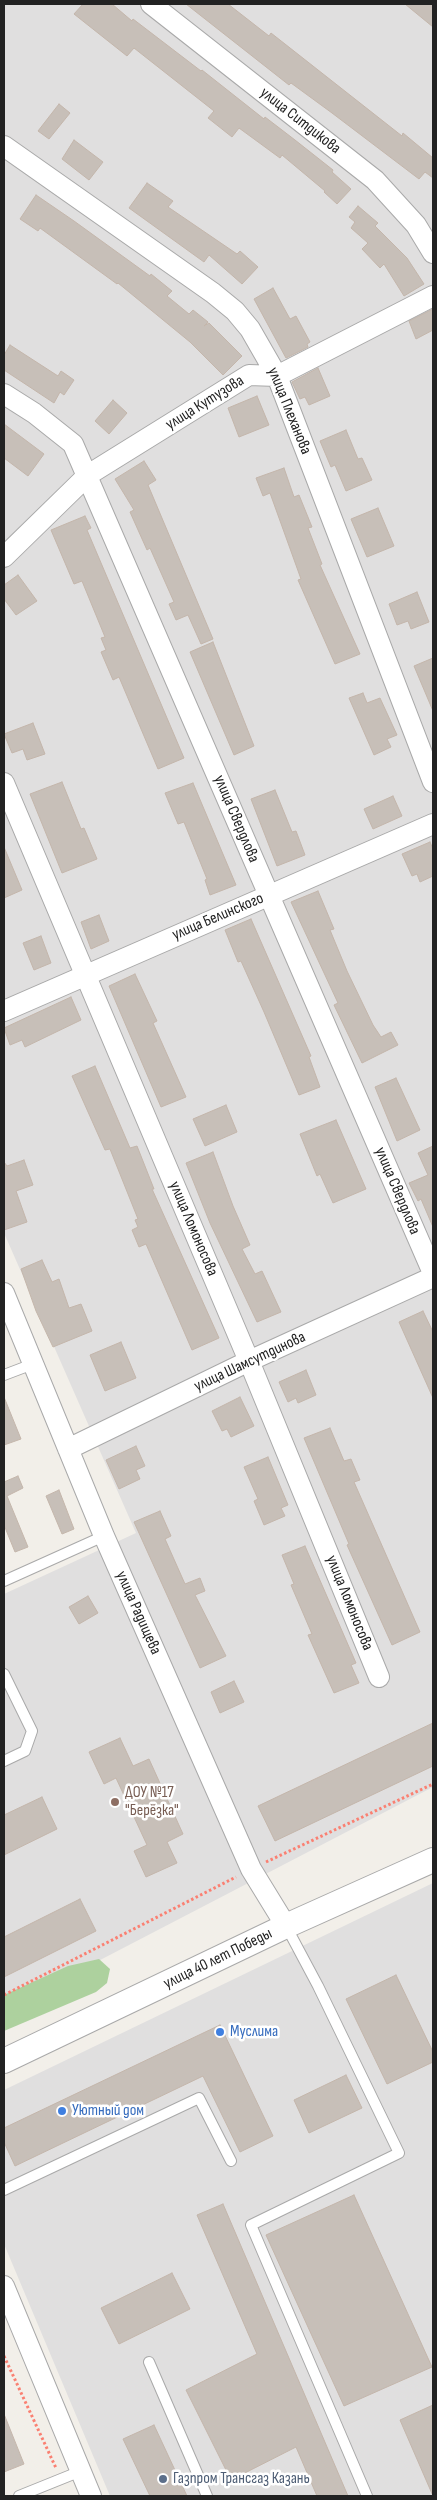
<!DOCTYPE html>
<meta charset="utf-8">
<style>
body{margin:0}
#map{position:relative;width:437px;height:2500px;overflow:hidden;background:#f2efe9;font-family:"Sofia Sans Condensed",sans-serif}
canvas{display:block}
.frame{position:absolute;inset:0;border:5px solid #222;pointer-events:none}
</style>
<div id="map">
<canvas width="437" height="2500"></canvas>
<div class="frame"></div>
</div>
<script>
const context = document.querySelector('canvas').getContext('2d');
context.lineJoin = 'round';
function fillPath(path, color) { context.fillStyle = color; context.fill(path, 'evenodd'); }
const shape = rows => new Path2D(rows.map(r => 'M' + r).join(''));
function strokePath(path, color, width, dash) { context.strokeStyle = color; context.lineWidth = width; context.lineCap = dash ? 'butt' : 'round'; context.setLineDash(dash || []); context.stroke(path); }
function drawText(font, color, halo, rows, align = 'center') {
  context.font = font + ' "Sofia Sans Condensed",sans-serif'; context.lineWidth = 5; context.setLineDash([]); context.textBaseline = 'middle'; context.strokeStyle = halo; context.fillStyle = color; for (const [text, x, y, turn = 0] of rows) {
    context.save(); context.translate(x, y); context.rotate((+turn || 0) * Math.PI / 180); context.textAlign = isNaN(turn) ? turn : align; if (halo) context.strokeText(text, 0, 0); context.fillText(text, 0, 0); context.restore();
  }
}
fillPath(shape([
 [4,4,433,4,433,1787,4,2010,4,1594,136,1533,4,1233],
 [433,1883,433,2496,110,2496,4,2244,4,2090]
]), '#e0dfdf');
fillPath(shape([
 [99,1959,110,1969,107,1983,96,1992,4,2031,4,1995,68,1966]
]), '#add19e');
const building = shape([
 [83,4,112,4,132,21,133,19,201,71,202,70,264,119,265,117,295,140,333,170,332,172,351,189,337,204,324,192,325,191,282,155,280,158,239,128,232,137,208,118,214,111,134,48,127,56,74,14,83,4],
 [186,4,228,4,269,36,271,33,402,136,403,133,433,158,433,178,425,172,419,179,332,113,291,83,289,85,186,4],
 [405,4,433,4,433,27,405,4],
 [59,104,70,113,49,139,38,131,59,104],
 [74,140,103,162,89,180,62,159,74,140],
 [147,183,173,201,168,207,237,254,240,251,258,267,242,284,209,255,204,262,129,208,147,183],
 [36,195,74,221,150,276,151,274,172,291,167,296,189,314,193,310,208,322,204,326,209,323,242,356,223,375,190,342,118,283,117,284,40,228,38,231,20,219,36,195],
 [358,206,378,223,375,226,407,258,424,284,404,296,384,264,380,268,362,249,368,243,351,228,355,222,349,217,358,206],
 [273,288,290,319,296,316,310,342,307,344,308,347,286,358,254,299,273,288],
 [433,309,433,330,416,339,409,321,433,309],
 [10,345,58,376,61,371,74,380,64,395,60,392,54,403,4,370,4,355,10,345],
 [318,368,330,396,309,405,305,397,300,399,292,382,318,368],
 [257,396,269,425,239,437,228,408,257,396],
 [113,400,127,413,109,434,95,421,113,400],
 [4,424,44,454,28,476,4,458,4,424],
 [346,430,358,459,362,458,372,480,346,491,335,465,331,467,320,441,346,430],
 [144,461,156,480,148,485,213,639,201,644,188,615,176,620,169,604,174,602,150,548,147,550,130,512,134,510,115,479,144,461],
 [284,468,294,497,299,495,312,527,308,528,322,564,320,565,360,654,335,664,298,580,301,579,270,493,263,496,256,478,284,468],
 [378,508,394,546,367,557,351,519,378,508],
 [85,516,91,528,87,530,184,758,158,769,119,677,113,680,101,652,106,650,101,638,105,637,82,581,74,584,51,530,85,516],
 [18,575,37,601,16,615,4,599,4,585,18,575],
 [417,592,429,622,411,629,408,621,397,625,389,604,417,592],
 [213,642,254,746,234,755,190,652,213,642],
 [433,658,433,711,414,666,433,658],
 [363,693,367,703,380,698,397,735,387,739,391,747,374,755,349,698,363,693],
 [33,723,45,754,27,760,23,749,12,753,4,734,33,723],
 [62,782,81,829,84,828,97,859,62,873,30,794,62,782],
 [193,783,236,885,210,895,205,880,207,879,184,822,178,824,165,793,193,783],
 [275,790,292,832,296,831,305,855,277,866,251,799,275,790],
 [393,796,402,816,373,829,364,809,393,796],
 [430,842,433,849,433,876,420,882,417,874,412,876,402,854,430,842],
 [4,847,22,890,4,898,4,847],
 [318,891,334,929,330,930,347,971,373,1025,381,1037,391,1032,398,1045,362,1063,334,1005,338,1003,291,902,318,891],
 [99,915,109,941,91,949,81,922,99,915],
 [251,919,311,1056,309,1057,320,1087,299,1095,264,1012,241,961,238,962,225,930,251,919],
 [41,936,51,963,34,970,23,943,41,936],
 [135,974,157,1021,153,1023,186,1097,161,1107,109,986,135,974],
 [71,997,81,1020,25,1047,22,1040,10,1045,4,1028,71,997],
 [95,1066,130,1148,137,1146,154,1189,152,1189,219,1338,192,1350,146,1244,139,1247,132,1230,138,1227,135,1220,138,1219,110,1149,105,1150,72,1076,95,1066],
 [396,1078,420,1130,397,1141,375,1087,396,1078],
 [226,1105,237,1132,205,1146,193,1119,226,1105],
 [336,1120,366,1189,333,1203,320,1174,317,1176,300,1134,336,1120],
 [433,1146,433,1227,421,1199,418,1201,409,1183,428,1175,418,1153,433,1146],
 [213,1152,233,1206,250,1245,242,1249,255,1274,262,1271,281,1312,257,1322,210,1223,186,1163,213,1152],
 [24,1160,33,1185,16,1191,27,1222,4,1230,4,1162,7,1166,24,1160],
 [42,1260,52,1282,59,1279,69,1308,81,1304,92,1331,53,1347,36,1311,21,1269,42,1260],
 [423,1311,433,1332,433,1398,399,1322,423,1311],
 [121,1342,136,1378,105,1391,90,1355,121,1342],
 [306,1370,316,1395,298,1403,296,1398,288,1402,279,1382,306,1370],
 [4,1397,21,1439,4,1445,4,1397],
 [240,1397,254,1426,231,1437,227,1429,222,1431,212,1411,240,1397],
 [330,1428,344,1461,351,1459,360,1480,354,1482,420,1632,392,1645,347,1545,349,1544,304,1438,330,1428],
 [136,1446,145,1466,136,1470,140,1479,119,1489,106,1460,136,1446],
 [268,1457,288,1505,281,1508,285,1516,264,1525,254,1501,258,1499,244,1467,268,1457],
 [18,1476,23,1488,7,1496,28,1547,15,1552,4,1525,4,1482,18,1476],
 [59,1490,74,1529,62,1534,46,1496,59,1490],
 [160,1511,171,1536,165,1539,185,1584,200,1578,205,1591,195,1595,226,1656,200,1668,134,1522,160,1511],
 [305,1546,356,1663,351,1665,359,1683,334,1693,308,1635,312,1634,291,1585,294,1584,282,1555,305,1546],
 [88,1596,98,1613,79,1624,69,1607,88,1596],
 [234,1681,244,1702,220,1713,211,1692,234,1681],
 [433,1723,433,1766,275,1841,258,1806,433,1723],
 [120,1738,133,1766,149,1759,183,1834,167,1842,177,1863,146,1877,134,1851,147,1845,116,1778,104,1784,89,1752,120,1738],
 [42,1797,57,1829,4,1855,4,1815,42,1797],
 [80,1899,96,1931,4,1977,4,1937,80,1899],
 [396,1975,433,2052,433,2062,387,2084,346,1999,396,1975],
 [220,2025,273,2136,240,2152,203,2076,15,2166,4,2142,4,2128,220,2025],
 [346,2075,362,2108,309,2133,294,2100,346,2075],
 [354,2195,432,2367,344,2406,266,2235,354,2195],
 [223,2204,348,2496,317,2496,296,2447,231,2480,186,2390,257,2354,197,2215,223,2204],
 [172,2273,190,2309,119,2344,101,2308,172,2273],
 [433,2405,433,2496,400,2420,433,2405],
 [4,2414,24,2464,4,2472,4,2414],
 [154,2425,187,2496,150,2496,123,2439,154,2425]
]);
fillPath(building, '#c7bfb8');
strokePath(building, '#c4b6ab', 1);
const service = shape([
 [4,1375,33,1364],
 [4,1581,104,1536],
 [4,1674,32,1731,25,1751,4,1761],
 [286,1926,318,1986,399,2153,251,2225,367,2496],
 [4,2190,199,2098,231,2161],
 [149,2362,207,2496],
 [19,2496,81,2471]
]);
const minor = shape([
 [151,4,375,180,416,225,433,253],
 [4,146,213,293,235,311,250,329,277,376,433,782],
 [4,394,34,413,73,444,433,1273],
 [4,557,88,475,249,375,277,376,433,296],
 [4,783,249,1361,379,1677],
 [4,1011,433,824],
 [4,1293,104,1536,251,1869,286,1926],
 [68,1449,249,1361,433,1277],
 [4,2286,91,2496]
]);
const tertiary = shape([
 [4,2061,286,1926,433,1860]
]);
strokePath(service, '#a9a9a9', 12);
strokePath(minor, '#a9a9a9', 22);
strokePath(tertiary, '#a9a9a9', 26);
strokePath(shape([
 [266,1862,433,1784],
 [4,1995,236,1877],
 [4,2356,56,2468]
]), '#fa8072', 3, [2.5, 2.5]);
strokePath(service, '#fff', 10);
strokePath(minor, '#fff', 20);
strokePath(tertiary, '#fff', 24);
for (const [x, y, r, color] of [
 [115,1802,5,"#8d6e63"],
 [220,2032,5,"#3f7fe0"],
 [62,2111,5,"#3f7fe0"],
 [163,2479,5,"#5c6f8a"]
]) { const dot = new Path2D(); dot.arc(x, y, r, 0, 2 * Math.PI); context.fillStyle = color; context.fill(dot); strokePath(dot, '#fff', 2); }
drawText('16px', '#222', '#fff', [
 ["улица Ситдикова",300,121,38],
 ["улица Кутузова",205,403,-32],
 ["улица Плеханова",289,411,68],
 ["улица Свердлова",236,819,67],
 ["улица Белинского",218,917,-23],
 ["улица Свердлова",397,1191,67],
 ["улица Ломоносова",193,1229,67],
 ["улица Шамсутдинова",250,1362,-25],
 ["улица Ломоносова",349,1603,68],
 ["улица Радищева",138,1613,66],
 ["улица 40 лет Победы",218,1959,-26]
]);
drawText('16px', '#785e54', '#fff', [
 ["ДОУ №17",125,1793],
 ["\"Берёзка\"",125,1811]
], 'left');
drawText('16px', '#366cbe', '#fff', [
 ["Муслима",230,2032],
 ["Уютный дом",72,2111]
], 'left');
drawText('16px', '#4e5e75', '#fff', [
 ["Газпром Трансгаз Казань",173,2479]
], 'left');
</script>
